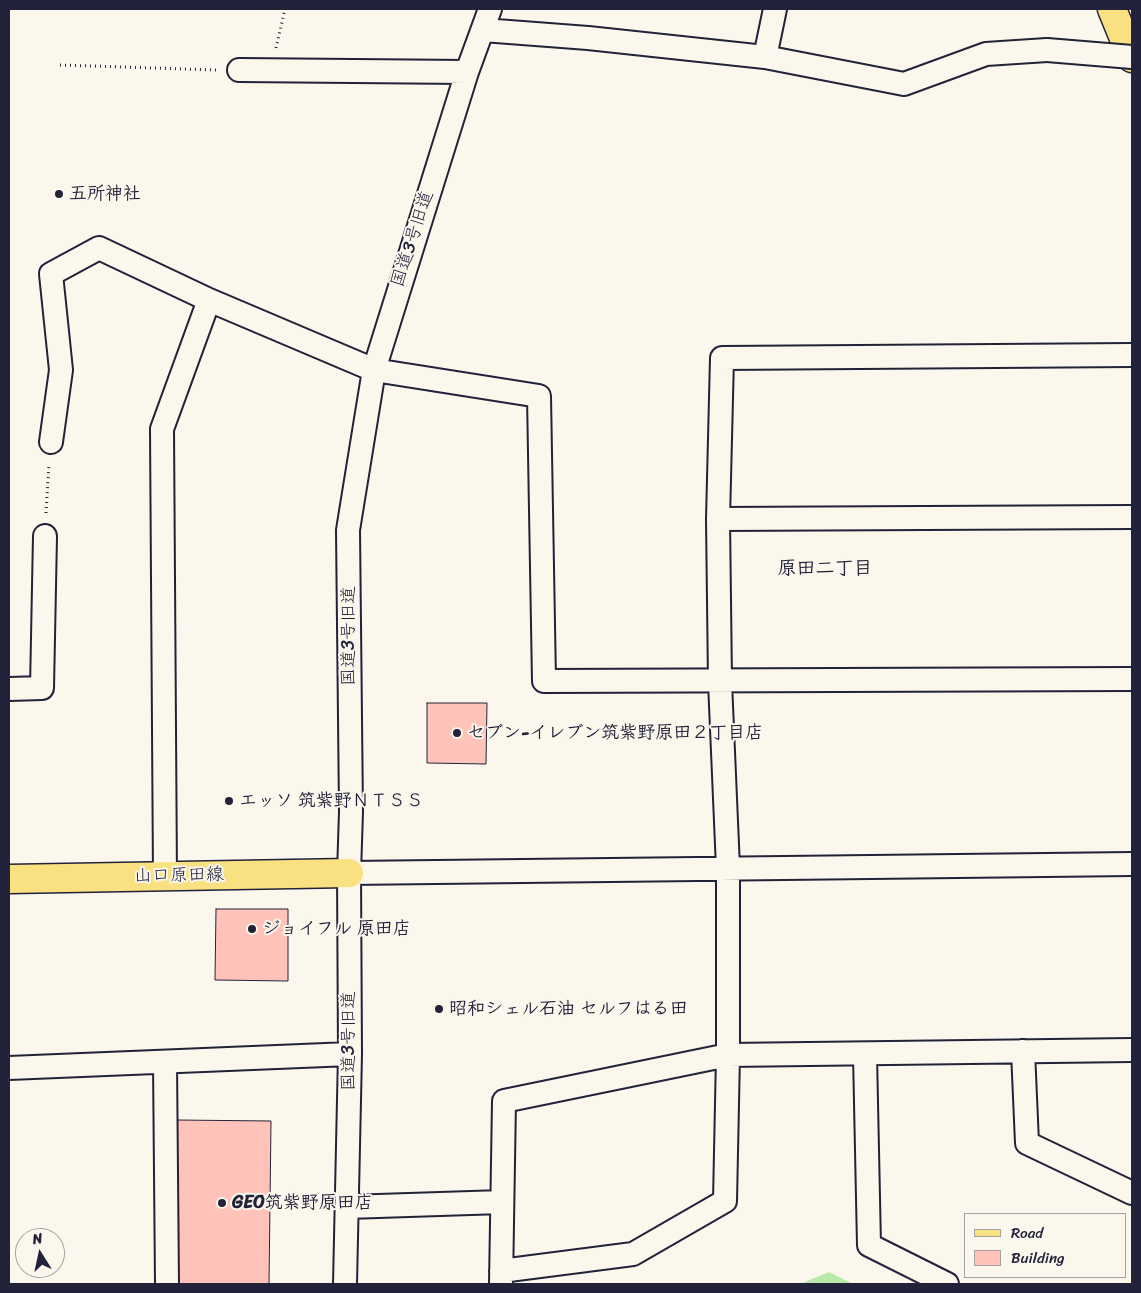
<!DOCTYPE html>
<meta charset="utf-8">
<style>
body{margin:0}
#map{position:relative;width:1141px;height:1293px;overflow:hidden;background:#fbf7ec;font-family:Sriracha,sans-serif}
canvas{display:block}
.frame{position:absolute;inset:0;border:10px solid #22223b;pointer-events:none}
.legend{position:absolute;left:964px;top:1213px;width:162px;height:65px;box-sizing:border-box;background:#fbf7ec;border:1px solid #a4a2a5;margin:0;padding:6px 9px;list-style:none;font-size:15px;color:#22223b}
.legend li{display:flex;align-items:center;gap:10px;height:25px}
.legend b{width:25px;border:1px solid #a4a2a5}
.north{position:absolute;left:15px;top:1228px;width:50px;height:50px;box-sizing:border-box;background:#fbf7ec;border:1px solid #a4a2a5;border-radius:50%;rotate:350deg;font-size:14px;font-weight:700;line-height:20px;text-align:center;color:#22223b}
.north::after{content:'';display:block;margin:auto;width:18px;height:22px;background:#22223b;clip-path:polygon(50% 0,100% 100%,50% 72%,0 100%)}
</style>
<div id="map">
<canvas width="1141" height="1293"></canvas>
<div class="frame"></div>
<ul class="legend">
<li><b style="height:6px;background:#f9e181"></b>Road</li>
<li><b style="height:14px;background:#ffc3b9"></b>Building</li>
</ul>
<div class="north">N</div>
</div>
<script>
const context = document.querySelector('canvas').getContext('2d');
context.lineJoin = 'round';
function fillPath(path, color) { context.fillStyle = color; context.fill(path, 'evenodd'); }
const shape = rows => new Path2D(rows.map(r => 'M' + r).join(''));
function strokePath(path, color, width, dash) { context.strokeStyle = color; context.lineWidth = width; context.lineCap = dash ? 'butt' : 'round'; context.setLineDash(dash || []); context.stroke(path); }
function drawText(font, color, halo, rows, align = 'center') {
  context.font = font + ' Sriracha,"Klee One",sans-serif'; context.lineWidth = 4; context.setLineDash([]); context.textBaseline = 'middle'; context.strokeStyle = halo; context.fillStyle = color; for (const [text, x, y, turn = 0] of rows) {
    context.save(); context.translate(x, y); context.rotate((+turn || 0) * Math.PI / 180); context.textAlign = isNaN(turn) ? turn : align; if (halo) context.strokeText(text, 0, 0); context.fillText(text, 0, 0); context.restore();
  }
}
fillPath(shape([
 [829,1272,853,1284,800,1284]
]), '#b8e9a8');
const building = shape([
 [427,703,487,703,486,764,427,763,427,703],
 [216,909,288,909,288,981,215,980,216,909],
 [176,1120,271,1121,269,1284,173,1284,176,1120]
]);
fillPath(building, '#ffc3b9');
strokePath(building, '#22223b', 1);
const minor = shape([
 [483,30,588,38,765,57,904,84,986,54,1047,50],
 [765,57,775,9],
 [239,70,467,72],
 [51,442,61,370,51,274,99,248,209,300,374,370,539,396,544,681,1132,679],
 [718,519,1132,517],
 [9,689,42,688,45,536],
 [349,873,1132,864],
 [165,877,162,429,209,300],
 [1023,1051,1027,1143,1132,1193],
 [865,1055,869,1245,947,1284],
 [165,1062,167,1284],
 [9,1068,350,1054],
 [347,1207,502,1202],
 [501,1271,633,1254,725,1201,728,1055,728,868,720,682,718,519,722,358,1132,355],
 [345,1284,350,1054,349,873,351,812,348,530,374,370,467,72,490,9],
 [501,1284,504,1101,728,1055,1132,1050]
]);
const major = shape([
 [9,879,349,873]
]);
const highway = shape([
 [1112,9,1132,58]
]);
strokePath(minor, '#22223b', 26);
strokePath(major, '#22223b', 31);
strokePath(highway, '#22223b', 31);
strokePath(shape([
 [276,48,285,9],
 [60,65,216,70],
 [46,513,49,464]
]), '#22223b', 3, [1, 4]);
strokePath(minor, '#fbf7ec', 22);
strokePath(major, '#f9e181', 28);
strokePath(highway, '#f9e181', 28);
const minorBridge = shape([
 [1047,50,1132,57]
]);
strokePath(minorBridge, '#22223b', 26, []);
strokePath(minorBridge, '#fbf7ec', 22);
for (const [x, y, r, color] of [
 [59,194,5,"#22223b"],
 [457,733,5,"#22223b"],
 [229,801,5,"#22223b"],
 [252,929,5,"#22223b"],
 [439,1009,5,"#22223b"],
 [222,1203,5,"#22223b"]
]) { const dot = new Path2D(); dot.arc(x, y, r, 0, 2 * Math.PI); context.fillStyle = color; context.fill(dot); strokePath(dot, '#fbf7ec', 2); }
drawText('bold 18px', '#22223b', '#fbf7ec', [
 ["五所神社",69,194],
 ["セブン-イレブン筑紫野原田２丁目店",467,733],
 ["エッソ 筑紫野ＮＴＳＳ",239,801],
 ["ジョイフル 原田店",262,929],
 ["昭和シェル石油 セルフはる田",449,1009],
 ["GEO筑紫野原田店",232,1203]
], 'left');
drawText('18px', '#22223b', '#fbf7ec', [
 ["国道3号旧道",413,239,-72],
 ["国道3号旧道",349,636,-90],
 ["山口原田線",179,876,-1],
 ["国道3号旧道",349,1041,-90]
]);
drawText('bold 19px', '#22223b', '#fbf7ec', [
 ["原田二丁目",825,569]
]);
</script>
